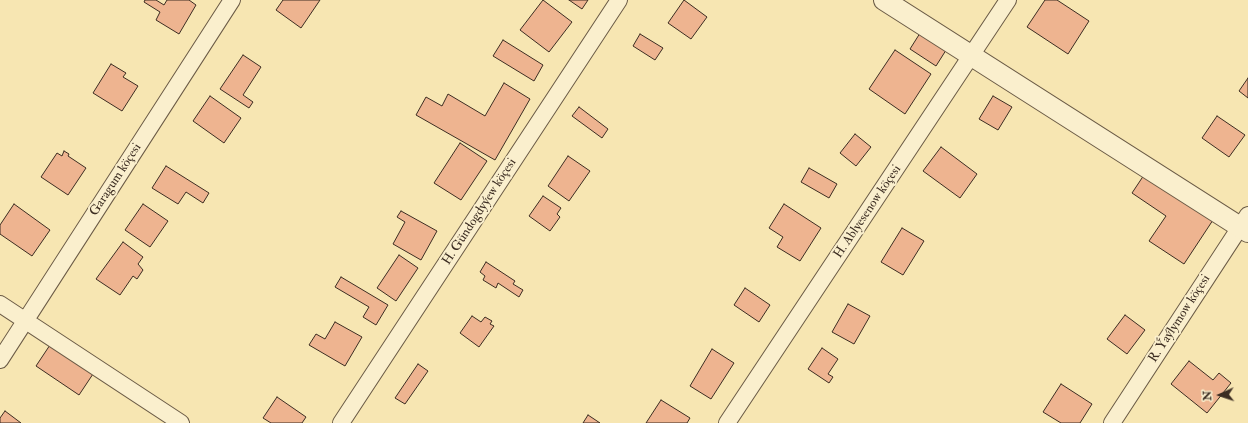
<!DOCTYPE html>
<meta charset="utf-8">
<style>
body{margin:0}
#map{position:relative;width:1248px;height:423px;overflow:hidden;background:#f7e6b2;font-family:"IM FELL Double Pica",serif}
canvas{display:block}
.north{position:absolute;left:1200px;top:375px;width:40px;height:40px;-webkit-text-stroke:3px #faefcd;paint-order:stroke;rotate:267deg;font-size:11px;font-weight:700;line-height:16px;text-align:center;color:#3c2d22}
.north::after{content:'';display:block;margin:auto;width:14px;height:18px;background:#3c2d22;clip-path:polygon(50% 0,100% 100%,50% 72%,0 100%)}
</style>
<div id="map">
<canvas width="1248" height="423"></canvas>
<div class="north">N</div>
</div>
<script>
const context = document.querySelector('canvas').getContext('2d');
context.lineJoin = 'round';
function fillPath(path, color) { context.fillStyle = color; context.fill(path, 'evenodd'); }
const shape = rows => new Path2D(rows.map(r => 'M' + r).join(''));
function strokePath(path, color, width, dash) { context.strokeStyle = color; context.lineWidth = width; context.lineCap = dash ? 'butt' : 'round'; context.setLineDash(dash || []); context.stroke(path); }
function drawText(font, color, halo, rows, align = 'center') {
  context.font = font + ' "IM FELL Double Pica",serif'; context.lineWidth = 4; context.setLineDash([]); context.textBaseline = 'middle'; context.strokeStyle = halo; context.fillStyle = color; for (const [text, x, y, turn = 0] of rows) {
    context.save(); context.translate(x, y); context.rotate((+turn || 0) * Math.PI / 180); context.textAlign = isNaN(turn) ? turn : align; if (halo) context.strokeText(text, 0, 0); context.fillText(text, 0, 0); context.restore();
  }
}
const building = shape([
 [145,0,156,0,164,5,167,0,189,0,196,5,179,34,156,20,160,12,144,2,145,0],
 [283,0,320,0,301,28,276,10,283,0],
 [543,0,572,22,549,52,520,30,543,0],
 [569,0,588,0,582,9,569,0],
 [684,0,707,17,691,39,668,23,684,0],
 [1045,0,1057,0,1089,21,1068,54,1027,27,1045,0],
 [922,30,948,47,936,66,910,49,922,30],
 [640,34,663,48,655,60,633,46,640,34],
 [503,40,543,65,534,81,493,56,503,40],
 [895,50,931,74,905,114,869,89,895,50],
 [243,55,261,67,243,95,253,102,249,108,220,89,243,55],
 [111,64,126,73,123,77,138,86,122,111,93,93,111,64],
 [1248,78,1248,98,1239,91,1248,78],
 [504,83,530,99,495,160,416,115,426,97,442,106,448,94,485,116,504,83],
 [210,96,241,118,224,143,193,121,210,96],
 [993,96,1012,107,998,130,979,119,993,96],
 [579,107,608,129,602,138,572,116,579,107],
 [1217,116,1245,135,1229,157,1202,138,1217,116],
 [855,134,871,147,856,166,840,153,855,134],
 [460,143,487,161,461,200,434,183,460,143],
 [941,147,977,174,960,198,923,171,941,147],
 [64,151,69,154,68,156,86,168,68,195,41,177,57,153,62,156,64,151],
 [568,156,590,171,569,201,548,186,568,156],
 [166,166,209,193,203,203,186,192,178,204,152,188,166,166],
 [809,168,837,184,829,198,801,182,809,168],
 [1144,175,1213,220,1184,264,1149,241,1166,216,1132,193,1144,175],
 [543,196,561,208,557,214,560,217,550,231,529,216,543,196],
 [14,204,50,230,32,256,0,234,0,225,14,204],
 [143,204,168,221,150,247,125,230,143,204],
 [784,204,821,228,800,261,777,247,783,237,769,228,784,204],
 [401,211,437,231,421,260,393,244,405,222,397,217,401,211],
 [902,228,924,241,903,275,881,262,902,228],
 [123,242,143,257,138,264,143,270,137,279,133,276,120,295,96,279,123,242],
 [399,255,418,268,396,301,377,288,399,255],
 [486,262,515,281,513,284,523,290,519,297,498,283,496,288,483,280,485,276,480,272,486,262],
 [341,277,388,305,376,325,363,317,369,307,335,287,341,277],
 [745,288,770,305,759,322,734,305,745,288],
 [848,304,870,316,854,344,832,332,848,304],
 [1125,315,1145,330,1127,354,1107,339,1125,315],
 [472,316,481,322,485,317,492,321,490,324,494,326,479,347,460,333,472,316],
 [335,322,362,337,345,366,309,345,316,334,325,339,335,322],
 [50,345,93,374,79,395,36,366,50,345],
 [822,348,838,359,828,374,833,377,829,383,808,369,822,348],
 [712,349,734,363,711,399,690,386,712,349],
 [1189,361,1213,380,1219,373,1231,383,1207,413,1171,384,1189,361],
 [418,364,428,371,405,404,395,398,418,364],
 [1061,384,1092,404,1080,423,1061,423,1043,412,1061,384],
 [277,397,306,417,302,423,271,423,263,418,277,397],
 [661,400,690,418,687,423,646,423,661,400],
 [5,411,21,423,0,423,0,418,5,411],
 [588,415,600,423,583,423,588,415]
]);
fillPath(building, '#eeb490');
strokePath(building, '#3c2d22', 1);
const minor = shape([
 [0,304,181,423],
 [0,360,232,0],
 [341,423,619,0],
 [727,423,1008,0],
 [1112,423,1248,215]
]);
const tertiary = shape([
 [884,0,1248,232]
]);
strokePath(minor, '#6b5b46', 18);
strokePath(tertiary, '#6b5b46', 22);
strokePath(minor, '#faefcd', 16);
strokePath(tertiary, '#faefcd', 20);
drawText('13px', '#3c2d22', '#faefcd', [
 ["Garagum köçesi",116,180,-57],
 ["H. Gündogdyýew köçesi",480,212,-57],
 ["H. Ablyesenow köçesi",868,212,-56],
 ["R. Ýaýlymow köçesi",1180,319,-57]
]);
</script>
